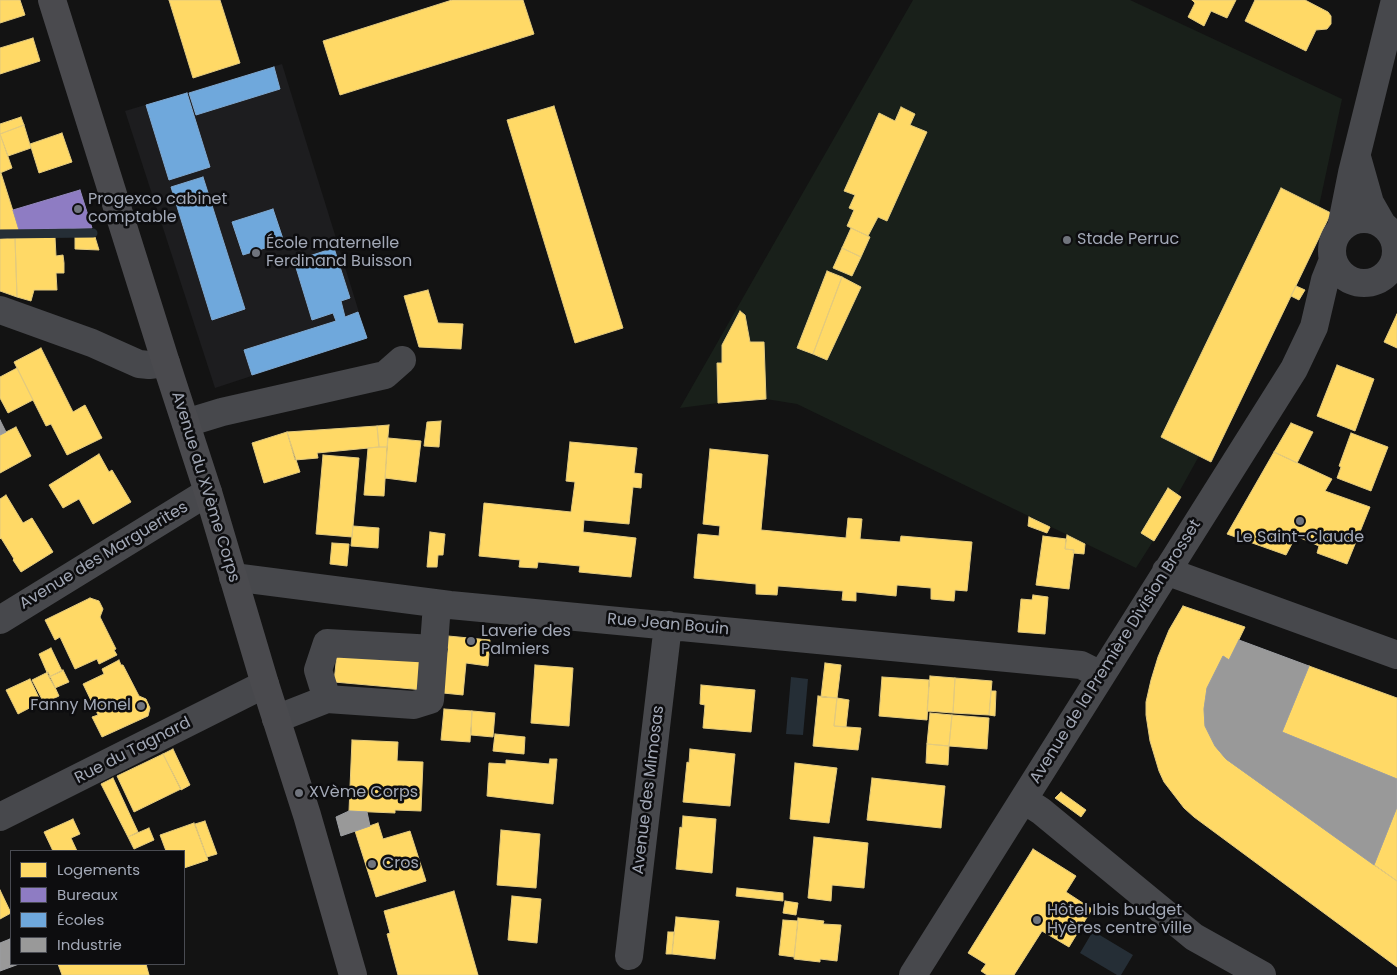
<!DOCTYPE html>
<meta charset="utf-8">
<style>
body{margin:0}
#map{position:relative;width:1397px;height:975px;overflow:hidden;background:#131313;font-family:Poppins,sans-serif}
canvas{display:block}
.legend{position:absolute;left:10px;top:850px;width:175px;height:115px;box-sizing:border-box;background:#0d0d0f;border:1px solid #494b52;margin:0;padding:6px 9px;list-style:none;font-size:15px;color:#a2a8b6}
.legend li{display:flex;align-items:center;gap:10px;height:25px}
.legend b{width:25px;border:1px solid #494b52}
</style>
<div id="map">
<canvas width="1397" height="975"></canvas>
<ul class="legend">
<li><b style="height:14px;background:#ffd966"></b>Logements</li>
<li><b style="height:14px;background:#8e7cc3"></b>Bureaux</li>
<li><b style="height:14px;background:#6fa8dc"></b>Écoles</li>
<li><b style="height:14px;background:#999"></b>Industrie</li>
</ul>
</div>
<script>
const context = document.querySelector('canvas').getContext('2d');
context.lineJoin = 'round';
function fillPath(path, color) { context.fillStyle = color; context.fill(path, 'evenodd'); }
const shape = rows => new Path2D(rows.map(r => 'M' + r).join(''));
function strokePath(path, color, width, dash) { context.strokeStyle = color; context.lineWidth = width; context.lineCap = dash ? 'butt' : 'round'; context.setLineDash(dash || []); context.stroke(path); }
function drawText(font, color, halo, rows, align = 'center') {
  context.font = font + ' Poppins,sans-serif'; context.lineWidth = 5; context.setLineDash([]); context.textBaseline = 'middle'; context.strokeStyle = halo; context.fillStyle = color; for (const [text, x, y, turn = 0] of rows) {
    context.save(); context.translate(x, y); context.rotate((+turn || 0) * Math.PI / 180); context.textAlign = isNaN(turn) ? turn : align; if (halo) context.strokeText(text, 0, 0); context.fillText(text, 0, 0); context.restore();
  }
}
fillPath(shape([
 [282,64,367,338,215,388,125,111]
]), '#1d1d1f');
fillPath(shape([
 [913,0,1130,0,1342,99,1319,206,1331,213,1296,285,1305,290,1299,300,1291,297,1211,462,1199,456,1178,494,1181,497,1136,568,797,404,766,399,718,403,680,408]
]), '#19201a');
fillPath(shape([
 [791,677,808,679,803,735,786,734],
 [1093,931,1133,955,1121,975,1117,975,1080,953]
]), '#252e36');
const homes = shape([
 [0,0,20,0,25,15,0,23,0,0],
 [169,0,220,0,240,63,193,78,169,0],
 [452,0,523,0,534,34,340,95,323,41,452,0],
 [1192,0,1236,0,1227,18,1211,11,1204,26,1188,17,1195,3,1192,0],
 [1255,0,1305,0,1328,12,1331,16,1331,24,1327,29,1316,30,1306,51,1245,21,1255,0],
 [33,38,40,61,0,74,0,48,33,38],
 [554,106,623,328,575,343,507,120,554,106],
 [901,107,915,114,910,125,927,132,887,221,878,217,868,236,847,226,854,210,849,208,855,195,844,191,879,113,895,121,901,107],
 [21,117,24,125,0,134,0,124,21,117],
 [24,125,31,148,8,156,0,134,24,125],
 [62,133,72,162,39,173,30,144,62,133],
 [0,134,12,168,0,173,0,134],
 [0,173,1,173,19,230,0,230,0,173],
 [1281,188,1331,213,1211,462,1161,437,1281,188],
 [851,228,870,237,861,257,842,248,851,228],
 [55,237,56,256,63,255,64,263,64,273,56,273,57,290,34,290,31,301,17,297,15,238,55,237],
 [75,237,95,237,99,250,75,249,75,237],
 [15,238,17,297,0,291,0,239,15,238],
 [842,248,861,257,852,276,833,268,842,248],
 [827,271,842,277,813,354,797,348,827,271],
 [842,277,861,287,827,360,813,354,842,277],
 [1296,286,1305,290,1299,300,1291,296,1296,286],
 [428,290,438,323,463,324,461,349,419,347,404,296,428,290],
 [740,311,745,315,750,342,764,342,766,399,718,403,717,363,722,363,722,345,740,311],
 [1397,314,1397,348,1384,342,1397,314],
 [41,348,73,412,85,405,102,438,67,455,51,424,46,426,14,362,41,348],
 [1337,365,1374,379,1355,431,1317,416,1337,365],
 [17,368,33,400,8,413,0,398,0,377,17,368],
 [441,421,439,447,424,446,427,422,441,421],
 [1291,423,1313,432,1297,463,1274,452,1291,423],
 [389,425,387,447,379,447,377,426,389,425],
 [377,426,379,447,317,453,318,458,295,460,287,432,377,426],
 [16,427,31,456,0,473,0,435,16,427],
 [287,432,300,472,264,483,252,443,287,432],
 [1351,433,1388,447,1371,491,1337,478,1341,467,1339,466,1351,433],
 [388,438,421,441,416,482,385,478,388,438],
 [570,442,637,448,634,473,642,474,641,488,633,487,629,524,584,520,583,532,636,538,631,577,579,572,580,566,538,562,537,568,519,567,520,560,479,556,484,503,571,512,575,482,566,481,570,442],
 [379,447,387,447,384,496,364,495,368,448,379,447],
 [710,449,768,455,761,530,846,538,848,518,862,519,860,539,900,542,901,536,972,542,967,591,955,590,954,601,931,599,931,588,897,585,896,596,856,592,856,601,842,600,843,591,778,586,777,595,756,594,756,584,694,578,698,534,719,536,720,526,703,524,710,449],
 [1274,452,1332,479,1325,491,1370,507,1347,564,1317,553,1319,546,1296,536,1286,555,1227,534,1274,452],
 [99,454,109,472,112,470,131,502,93,524,79,499,63,508,49,485,99,454],
 [323,455,359,458,352,537,316,534,323,455],
 [1168,488,1181,497,1154,541,1141,533,1168,488],
 [6,495,23,523,32,518,53,552,21,572,13,560,14,559,1,538,0,539,0,499,6,495],
 [1029,517,1050,527,1047,533,1028,526,1029,517],
 [353,526,379,528,378,548,351,546,353,526],
 [430,532,445,534,443,555,438,555,437,567,427,567,430,532],
 [1067,535,1085,544,1084,554,1073,553,1074,550,1065,549,1067,535],
 [1043,536,1066,539,1065,549,1074,550,1069,589,1036,585,1043,536],
 [332,543,349,544,347,566,330,564,332,543],
 [1033,595,1048,597,1045,634,1018,632,1021,599,1032,600,1033,595],
 [90,598,99,601,103,609,100,617,116,649,114,650,117,655,99,664,97,659,75,669,60,637,55,640,45,620,90,598],
 [1183,606,1245,627,1229,660,1223,656,1207,688,1204,709,1205,726,1215,746,1226,759,1397,881,1397,967,1194,817,1184,808,1164,782,1159,771,1150,741,1146,715,1146,702,1151,680,1158,657,1169,630,1183,606],
 [448,636,490,640,488,666,466,663,463,695,443,693,448,636],
 [51,648,62,671,49,677,39,654,51,648],
 [337,654,426,662,424,690,334,682,337,654],
 [119,660,121,665,123,665,139,696,146,699,150,708,148,716,102,737,92,717,98,715,83,684,104,674,102,669,119,660],
 [825,663,841,665,837,698,821,697,825,663],
 [535,665,573,668,569,726,531,723,535,665],
 [1309,666,1397,698,1397,779,1282,732,1309,666],
 [63,670,69,682,55,688,49,677,63,670],
 [48,672,59,696,44,703,32,680,48,672],
 [930,676,955,678,953,713,927,711,930,676],
 [882,677,929,680,927,720,879,716,882,677],
 [955,678,992,681,989,715,953,713,955,678],
 [30,679,41,702,18,714,6,690,30,679],
 [701,685,755,690,751,732,703,728,705,705,700,704,701,685],
 [991,691,996,691,995,716,989,715,991,691],
 [818,696,837,698,834,726,861,728,858,750,813,746,818,696],
 [837,698,849,700,846,727,834,726,837,698],
 [444,709,472,711,470,742,441,740,444,709],
 [472,711,495,713,493,737,471,735,472,711],
 [930,713,952,715,949,746,927,744,930,713],
 [952,715,989,718,987,749,949,746,952,715],
 [495,734,525,737,524,754,493,751,495,734],
 [352,740,398,742,397,761,423,762,421,811,395,810,395,813,349,811,352,740],
 [927,744,949,746,948,765,926,763,927,744],
 [173,749,190,785,181,790,163,754,173,749],
 [690,749,735,754,730,806,683,802,687,762,689,763,690,749],
 [163,754,181,789,134,812,117,776,163,754],
 [550,759,557,759,553,804,487,796,489,763,506,764,506,760,549,764,550,759],
 [795,763,837,768,829,823,790,819,795,763],
 [113,778,138,832,128,837,101,784,113,778],
 [872,778,945,786,941,828,867,820,872,778],
 [1061,792,1086,810,1081,817,1055,798,1061,792],
 [1397,807,1397,881,1374,865,1397,807],
 [683,816,716,819,712,873,676,869,680,827,682,828,683,816],
 [73,819,80,834,71,838,77,851,53,851,44,832,73,819],
 [205,821,217,854,207,857,195,824,205,821],
 [194,823,208,860,184,868,184,851,166,851,160,835,194,823],
 [378,823,383,839,410,831,426,881,376,897,355,831,378,823],
 [149,828,154,840,134,849,128,837,149,828],
 [501,830,540,834,536,888,497,885,501,830],
 [814,837,868,843,864,888,832,885,831,901,808,898,814,837],
 [1033,849,1076,876,1066,892,1092,909,1069,947,1042,931,1014,975,987,975,981,971,986,964,968,953,1033,849],
 [737,888,783,893,783,901,736,896,737,888],
 [0,890,11,913,0,919,0,890],
 [454,891,478,975,398,975,387,934,390,933,384,911,454,891],
 [512,896,541,899,537,943,508,940,512,896],
 [785,901,798,903,796,915,783,913,785,901],
 [676,917,719,921,715,959,672,954,676,917],
 [798,918,824,921,823,924,841,925,837,961,820,959,820,962,794,959,798,918],
 [783,920,798,921,794,957,779,955,783,920],
 [668,932,674,932,672,954,666,954,668,932],
 [58,964,146,964,149,975,62,975,58,964]
]);
fillPath(homes, '#ffd966');
strokePath(homes, '#e3ca7e', 1);
const offices = shape([
 [80,190,92,228,19,230,13,210,80,190]
]);
fillPath(offices, '#8e7cc3');
strokePath(offices, '#9489bf', 1);
const schools = shape([
 [274,67,280,89,196,115,189,93,274,67],
 [187,93,210,167,169,180,146,105,187,93],
 [203,177,245,309,212,320,171,187,203,177],
 [273,209,284,242,243,255,232,222,273,209],
 [334,248,350,298,341,301,345,317,358,312,367,338,252,375,244,350,336,321,333,313,312,320,294,261,334,248]
]);
fillPath(schools, '#6fa8dc');
strokePath(schools, '#7ea8d1', 1);
const industry = shape([
 [0,420,6,432,0,435,0,420],
 [1239,640,1309,666,1282,732,1397,779,1397,807,1374,865,1226,759,1215,746,1205,726,1204,709,1207,688,1223,656,1229,660,1239,640],
 [349,811,367,812,370,826,341,836,336,817,349,811],
 [10,939,11,964,19,964,0,971,0,943,10,939]
]);
fillPath(industry, '#999');
strokePath(industry, '#9c9ea2', 1);
strokePath(shape([
 [0,234,93,233]
]), '#252e36', 9);
strokePath(shape([
 [1357,157,1370,203,1382,224],
 '1332 251a32 32 0 1 1 64 0a32 32 0 1 1-64 0Z',
 [1341,228,1352,173,1395,0],
 [0,310,92,343,139,364,149,365,166,363],
 [186,423,222,412,385,375,402,360],
 [1166,571,1397,655],
 [233,577,450,605,1081,665,1101,675],
 [0,620,208,492],
 [434,649,327,643,318,670,327,699,414,705,430,700,437,604],
 [276,719,327,699],
 [1024,800,1041,811,1194,937,1262,975],
 [0,817,265,684],
 [629,956,668,625],
 [913,975,1294,369,1314,327,1325,280,1333,260]
]), '#47484c', 28);
strokePath(shape([
 [52,0,166,363,208,492,265,684,307,815,353,975]
]), '#4a4a4e', 28);
for (const [x, y, r, color] of [
 [78,209,5,"#70747d"],
 [1067,240,5,"#70747d"],
 [256,253,5,"#70747d"],
 [1300,521,5,"#70747d"],
 [471,641,5,"#70747d"],
 [141,706,5,"#70747d"],
 [299,793,5,"#70747d"],
 [372,864,5,"#70747d"],
 [1037,920,5,"#70747d"]
]) { const dot = new Path2D(); dot.arc(x, y, r, 0, 2 * Math.PI); context.fillStyle = color; context.fill(dot); strokePath(dot, '#0d0d0f', 2); }
drawText('16px', '#a2a8b6', '#0d0d0f', [
 ["Progexco cabinet",88,200],
 ["comptable",88,218],
 ["Stade Perruc",1077,240],
 ["École maternelle",266,244],
 ["Ferdinand Buisson",266,262],
 ["Le Saint-Claude",1300,538,"center"],
 ["Laverie des",481,632],
 ["Palmiers",481,650],
 ["Fanny Monel",131,706,"right"],
 ["XVème Corps",309,793],
 ["Cros",382,864],
 ["Hôtel Ibis budget",1047,911],
 ["Hyères centre ville",1047,929]
], 'left');
drawText('16px', '#a2a8b6', '#0d0d0f', [
 ["Avenue du XVème Corps",205,487,73],
 ["Avenue des Marguerites",104,556,-31],
 ["Rue Jean Bouin",668,625,5],
 ["Avenue de la Première Division Brosset",1116,652,-58],
 ["Rue du Tagnard",133,751,-27],
 ["Avenue des Mimosas",649,790,-83]
]);
</script>
